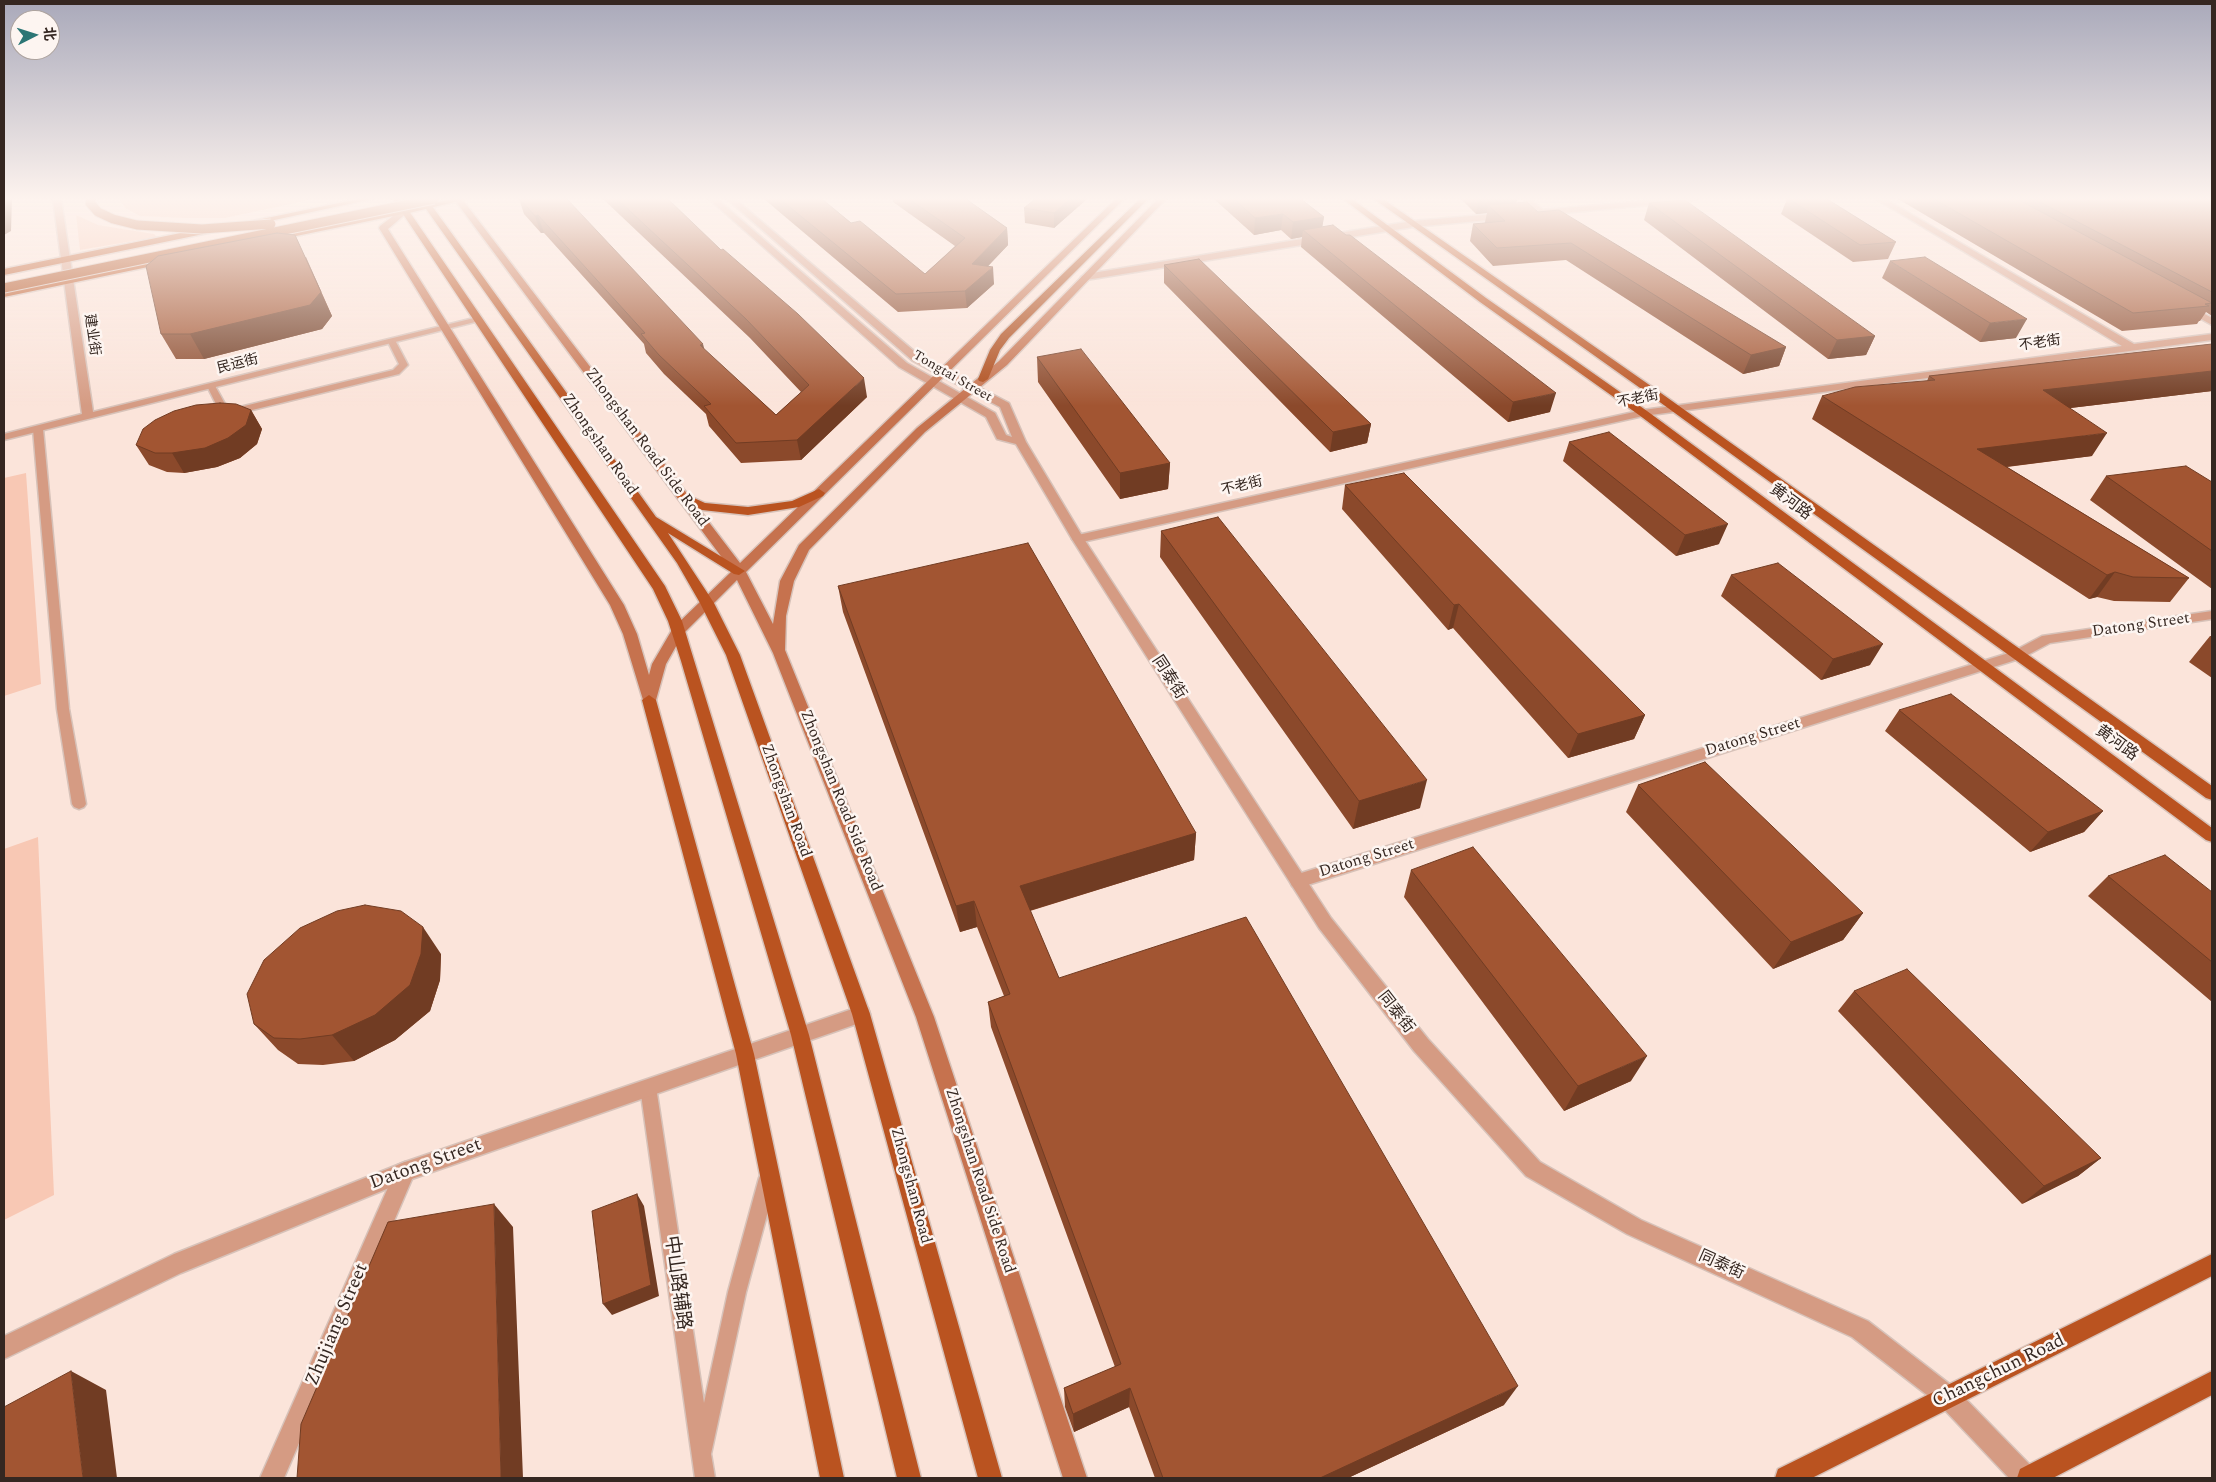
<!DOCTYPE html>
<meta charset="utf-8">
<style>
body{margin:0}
#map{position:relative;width:2216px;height:1482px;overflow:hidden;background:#fbe4da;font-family:Spectral,"Noto Sans SC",serif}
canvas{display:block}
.frame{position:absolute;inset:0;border:5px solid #352721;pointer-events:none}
.north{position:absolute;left:10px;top:10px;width:50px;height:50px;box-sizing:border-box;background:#fdf5f1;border:1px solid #ada39e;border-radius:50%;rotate:85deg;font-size:14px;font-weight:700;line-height:20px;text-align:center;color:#352721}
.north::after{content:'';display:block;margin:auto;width:18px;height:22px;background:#2c7675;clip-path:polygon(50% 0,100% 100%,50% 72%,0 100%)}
</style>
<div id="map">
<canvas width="2216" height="1482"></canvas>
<div class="frame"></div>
<div class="north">北</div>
</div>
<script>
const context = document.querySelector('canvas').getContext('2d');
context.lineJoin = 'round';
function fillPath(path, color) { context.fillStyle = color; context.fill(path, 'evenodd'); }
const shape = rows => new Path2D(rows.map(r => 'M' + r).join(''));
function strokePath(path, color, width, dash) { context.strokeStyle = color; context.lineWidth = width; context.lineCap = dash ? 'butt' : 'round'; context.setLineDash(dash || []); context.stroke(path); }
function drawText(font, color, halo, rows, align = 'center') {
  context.font = font + ' Spectral,"Noto Sans SC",serif'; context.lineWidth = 5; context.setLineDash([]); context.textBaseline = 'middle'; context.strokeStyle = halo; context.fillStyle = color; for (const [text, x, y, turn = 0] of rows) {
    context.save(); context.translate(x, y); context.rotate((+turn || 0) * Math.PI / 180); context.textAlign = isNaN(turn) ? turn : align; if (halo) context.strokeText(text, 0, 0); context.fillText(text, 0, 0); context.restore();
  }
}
fillPath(shape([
 [119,199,308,199,305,201,225,218,182,218,140,216,125,208],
 [76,215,98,225,154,234,157,237,80,250],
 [26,473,41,684,4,696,4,478],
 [38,837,54,1195,4,1220,4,849]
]), '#f8c8b4');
const service = shape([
 [1523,199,1530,199,1544,211,1539,212,1523,199],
 [389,340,395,340,408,365,399,374,240,413,218,408,207,386,214,384,225,404,240,407,393,370,399,364,388,342,389,340],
 [38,426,43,429,69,709,86,804,84,807,79,809,74,807,72,804,57,709,33,429,38,426],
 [648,1080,654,1082,656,1087,704,1403,728,1292,759,1178,762,1172,768,1170,774,1172,777,1178,746,1292,711,1454,715,1478,695,1478,640,1087,642,1082,648,1080]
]);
const minor = shape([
 [53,199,61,199,93,412,478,317,483,320,4,440,4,434,82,414,53,199],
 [1669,199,1696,199,1692,201,1413,227,1086,280,1081,277,1086,274,1413,221,1669,199],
 [1876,199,1885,199,2134,344,2212,334,2212,340,1643,416,1078,543,1072,539,1078,535,1643,410,2122,346,1876,199],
 [2186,304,2212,318,2212,325,2183,309,2181,307,2186,304],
 [2212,611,2212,619,2050,643,2022,658,1298,888,1292,886,1290,881,1292,876,1298,874,2012,652,2042,636,2212,611],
 [861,1006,868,1008,870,1014,868,1020,406,1181,181,1273,4,1359,4,1336,174,1254,405,1162,861,1006]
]);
const tertiary = shape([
 [709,199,717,199,907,363,995,413,1006,435,1012,437,1000,407,913,361,727,199,735,199,921,357,1009,403,1026,442,1084,539,1331,918,1428,1039,1540,1162,1641,1220,1868,1321,1956,1389,2034,1469,2037,1478,2009,1478,1940,1405,1852,1337,1627,1234,1526,1176,1414,1051,1319,928,1072,539,1016,444,997,439,986,417,899,367,709,199],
 [405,1162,412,1165,415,1172,284,1478,260,1478,398,1165,405,1162]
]);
const secondary = shape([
 [454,199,462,199,740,563,1116,199,1124,199,746,572,773,624,780,581,799,545,917,428,999,361,1158,199,1166,199,1007,365,925,432,809,550,794,581,786,616,785,650,934,1017,1087,1478,1063,1478,916,1017,773,653,737,580,683,634,666,664,656,700,654,703,644,703,623,634,610,605,379,228,380,226,402,209,409,211,388,229,624,605,637,634,649,675,652,664,673,628,732,571,454,199]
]);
const primary = shape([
 [358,199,372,199,242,227,238,224,358,199],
 [419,199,427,199,656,517,745,571,739,575,734,574,668,533,714,603,740,655,870,1014,1002,1478,978,1478,852,1014,726,655,700,603,677,563,419,199],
 [1343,199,1352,199,1486,298,1647,411,2212,828,2212,842,2206,840,1639,415,1480,302,1343,199],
 [1374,199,1383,199,1658,391,2212,786,2212,800,2206,798,1650,395,1374,199],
 [405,208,409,211,665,586,682,621,809,1035,921,1478,897,1478,791,1035,681,661,668,621,653,589,403,214,272,241,268,238,405,208],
 [215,226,219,229,218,231,4,275,4,269,215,226],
 [169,257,172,258,172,262,4,297,4,291,169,257],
 [819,489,825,493,823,496,799,507,748,515,702,510,677,497,683,493,705,503,748,507,792,501,819,489],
 [649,695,656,700,754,1054,844,1478,820,1478,736,1054,642,700,649,695],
 [2212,1254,2212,1276,1812,1478,1775,1478,1778,1469,2212,1254],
 [2212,1371,2212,1395,2053,1478,2017,1478,2020,1469,2212,1371]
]);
const trunk = shape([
 [393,199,401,199,407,208,453,199,467,199,405,214,402,213,393,199],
 [1140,199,1148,199,1009,338,1000,350,988,379,983,382,979,381,978,379,990,350,1001,334,1140,199]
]);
strokePath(service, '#d7c2b9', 3);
strokePath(minor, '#d7c2b9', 3);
strokePath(tertiary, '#d7c2b9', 3);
strokePath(secondary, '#d7c2b9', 3);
strokePath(primary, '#d7c2b9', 3);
strokePath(trunk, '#d7c2b9', 3);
fillPath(service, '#d59b83');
fillPath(minor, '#d59b83');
fillPath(tertiary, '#d59b83');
fillPath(secondary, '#c6724e');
fillPath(primary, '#ba5320');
fillPath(trunk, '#ad4a18');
const trunkBridge = shape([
 [91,199,90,203,98,212,113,219,137,225,202,229,271,224],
 [4,288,434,199]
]);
strokePath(trunkBridge, '#d7c2b9', 11, []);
strokePath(trunkBridge, '#ad4a18', 9);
fillPath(shape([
 [519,199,567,199,705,350,776,415,801,392,750,338,603,199,668,199,867,397,801,460,741,463,709,426,706,414,664,374,646,353,644,344,544,233,541,233,524,214],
 [764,199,822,199,851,223,925,274,955,246,893,202,893,199,966,199,1007,228,1008,245,988,266,994,284,967,308,898,312],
 [1087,199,1054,228,1025,223,1024,208],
 [1214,199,1301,199,1324,217,1322,227,1550,412,1508,422,1301,247,1302,237,1291,239,1281,230,1254,235],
 [1461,199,1517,199,1516,203,1538,212,1786,347,1779,366,1743,374,1566,260,1493,266,1470,241,1473,224,1485,223,1485,222,1487,213,1476,214],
 [1787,199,1827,199,1896,242,1888,259,1853,262,1781,214],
 [1898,199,2212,199,2212,316,2206,312,2200,321,2199,321,2197,324,2122,331],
 [1649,203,1875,336,1866,355,1828,359,1644,220],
 [306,257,332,316,322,329,204,359,176,359,161,334],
 [1890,261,2016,338,1980,342,1882,278],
 [1164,265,1371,424,1367,443,1330,452,1164,283],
 [2212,344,2212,391,2070,408,2092,456,2007,467,2189,578,2170,602,2114,601,2097,597,2089,599,1812,419,1822,396,1927,381,1929,376],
 [1037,357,1170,463,1168,489,1120,499,1038,382],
 [251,410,262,429,257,444,240,458,217,467,184,473,167,472,149,465,136,445],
 [1569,442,1719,544,1676,556,1563,461],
 [2106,476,2212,482,2212,589,2090,500],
 [1345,485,1645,715,1634,739,1568,758,1453,628,1448,630,1342,509],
 [1161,531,1420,808,1353,829,1160,557],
 [1731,575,1870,665,1821,680,1721,596],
 [838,586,1196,833,1194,860,1030,911,1059,978,1504,1405,1348,1478,1155,1478,1129,1407,1074,1432,1065,1407,1064,1388,1115,1367,991,1027,988,1002,1004,996,977,927,960,932,843,612],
 [2210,636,2212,636,2212,678,2189,662],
 [1899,710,2103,811,2084,832,2030,852,1885,731],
 [1638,785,1863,913,1843,940,1773,969,1626,812],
 [1411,870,1631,1081,1564,1111,1404,897],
 [2108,876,2212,892,2212,1002,2088,896],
 [441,954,440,980,430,1011,395,1040,354,1061,323,1065,298,1064,278,1050,254,1024],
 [1854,991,2101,1158,2078,1176,2022,1204,1838,1011]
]), '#8b492b');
fillPath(shape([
 [4,199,12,199,11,231,4,235],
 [1070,199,1087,199,1054,228,1054,213],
 [1479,199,1517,199,1514,210,1488,205,1487,213,1476,214],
 [1283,214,1281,230,1254,235,1255,218],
 [538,215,544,233,541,233,535,216],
 [1324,217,1321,234,1303,230,1302,237,1291,239,1293,222],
 [1007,228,1008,245,974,281,972,264],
 [295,235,332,316,322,329,204,359,190,334],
 [993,267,994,284,967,308,965,291],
 [2027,319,2016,338,1980,342,1990,323],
 [1875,336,1866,355,1828,359,1837,340],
 [703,344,708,363,700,345],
 [1786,347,1779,366,1743,374,1751,355],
 [2212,371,2212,391,2029,413,2043,390],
 [864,378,867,397,801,460,797,440],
 [1556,393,1550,412,1508,422,1513,402],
 [251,410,262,429,257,444,240,458,217,467,184,473,172,453],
 [1371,424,1367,443,1330,452,1333,432],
 [2107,433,2092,456,1964,472,1977,449],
 [1170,463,1168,489,1120,499,1120,473],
 [1728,524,1719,544,1676,556,1685,535],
 [2115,572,2097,597,2089,599,2107,575],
 [1459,604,1453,628,1448,630,1454,605],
 [1883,644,1870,665,1821,680,1833,659],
 [1645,715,1634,739,1568,758,1578,734],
 [1427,780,1420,808,1353,829,1359,801],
 [2103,811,2084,832,2030,852,2048,832],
 [1196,833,1194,860,1022,913,1020,886],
 [974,901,977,927,960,932,956,906],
 [1863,913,1843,940,1773,969,1791,942],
 [423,927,441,954,440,980,430,1011,395,1040,354,1061,332,1035],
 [1647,1056,1631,1081,1564,1111,1578,1086],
 [2101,1158,2078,1176,2022,1204,2044,1186],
 [637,1194,644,1206,659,1296,612,1315,603,1304],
 [494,1204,513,1227,523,1478,501,1478],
 [71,1371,106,1390,117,1478,83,1478],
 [1518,1386,1504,1405,1348,1478,1320,1478],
 [1130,1388,1129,1407,1074,1432,1073,1414]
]), '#713c23');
const building = shape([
 [520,199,567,199,703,344,700,345,776,415,809,385,746,319,617,199,668,199,721,250,723,249,798,314,864,378,797,440,736,443,704,406,711,404,659,355,641,334,645,333,538,215,535,216,520,199],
 [780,199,822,199,851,223,860,221,925,274,965,238,909,199,966,199,1007,228,972,264,993,267,965,291,896,294,780,199],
 [1035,199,1070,199,1054,213,1024,208,1035,199],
 [1234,199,1301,199,1324,217,1293,222,1283,214,1255,218,1234,199],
 [1789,199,1827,199,1896,242,1860,245,1789,199],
 [1934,199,2017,199,2212,303,2205,304,2209,306,2133,313,1934,199],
 [2034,199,2212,199,2212,292,2034,199],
 [1685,200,1875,336,1837,340,1649,203,1685,200],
 [1527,202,1538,212,1559,210,1786,347,1751,355,1571,243,1497,248,1473,224,1505,221,1488,205,1527,202],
 [1333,225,1346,235,1350,235,1556,393,1513,402,1303,230,1333,225],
 [277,233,295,235,321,292,310,305,190,334,161,334,146,266,158,256,277,233],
 [1925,257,2027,319,1990,323,1890,261,1925,257],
 [1199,259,1371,424,1333,432,1164,265,1199,259],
 [2212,344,2212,371,2043,390,2107,433,1977,449,2189,578,2133,577,2115,572,2107,575,1822,396,1855,387,1935,380,1929,376,2212,344],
 [1081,349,1170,463,1120,473,1037,357,1081,349],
 [220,403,236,404,251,410,246,425,228,438,205,448,172,453,155,453,136,445,143,429,155,420,174,411,196,405,220,403],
 [1609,432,1728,524,1685,535,1569,442,1609,432],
 [2186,466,2212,482,2212,551,2106,476,2186,466],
 [1404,473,1645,715,1578,734,1459,604,1454,605,1345,485,1404,473],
 [1218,517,1427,780,1359,801,1161,531,1218,517],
 [1028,543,1196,833,1020,886,1059,978,1246,917,1518,1386,1320,1478,1163,1478,1130,1388,1073,1414,1064,1388,1121,1364,988,1002,1010,994,974,901,956,906,838,586,1028,543],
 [1778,563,1883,644,1833,659,1731,575,1778,563],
 [1951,694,2103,811,2048,832,1899,710,1951,694],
 [1705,762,1863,913,1791,942,1638,785,1705,762],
 [1473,847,1647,1056,1578,1086,1411,870,1473,847],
 [2165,855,2212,892,2212,962,2108,876,2165,855],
 [365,905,401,911,423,927,421,954,410,985,375,1015,332,1035,300,1039,274,1038,254,1024,247,994,264,960,300,928,337,911,365,905],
 [1907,969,2101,1158,2044,1186,1854,991,1907,969],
 [637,1194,651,1285,603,1304,592,1211,637,1194],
 [494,1204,501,1478,297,1478,301,1424,388,1222,494,1204],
 [71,1371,83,1478,4,1478,4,1407,71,1371]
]);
fillPath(building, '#a25532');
strokePath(building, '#713c23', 1);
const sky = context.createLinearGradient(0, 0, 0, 406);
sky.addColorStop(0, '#a9a9ba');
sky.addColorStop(0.49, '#fdf3ee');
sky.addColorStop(1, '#fdf3ee00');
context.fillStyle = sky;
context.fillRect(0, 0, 2216, 406);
drawText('14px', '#352721', '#fdf5f1', [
 ["建业街",91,335,82],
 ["不老街",2040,344,-8],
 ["民运街",238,365,-14],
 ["Tongtai Street",952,377,30],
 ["不老街",1638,400,-11],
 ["不老街",1242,487,-13]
]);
drawText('16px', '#352721', '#fdf5f1', [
 ["Zhongshan Road",599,445,55],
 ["Zhongshan Road Side Road",646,448,53],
 ["黄河路",1790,503,37],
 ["Datong Street",2141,626,-8],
 ["同泰街",1168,678,57],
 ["Datong Street",1753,738,-17],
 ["黄河路",2116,744,36],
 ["Zhongshan Road",785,801,70],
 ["Zhongshan Road Side Road",840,801,68],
 ["Datong Street",1367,859,-17],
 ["同泰街",1395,1013,52],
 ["Zhongshan Road Side Road",979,1181,72],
 ["Zhongshan Road",910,1186,75],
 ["同泰街",1721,1266,24]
]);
drawText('19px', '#352721', '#fdf5f1', [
 ["Datong Street",426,1165,-20],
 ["中山路辅路",676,1283,82],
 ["Zhujiang Street",338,1325,-67],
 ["Changchun Road",1999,1372,-26]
]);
</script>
